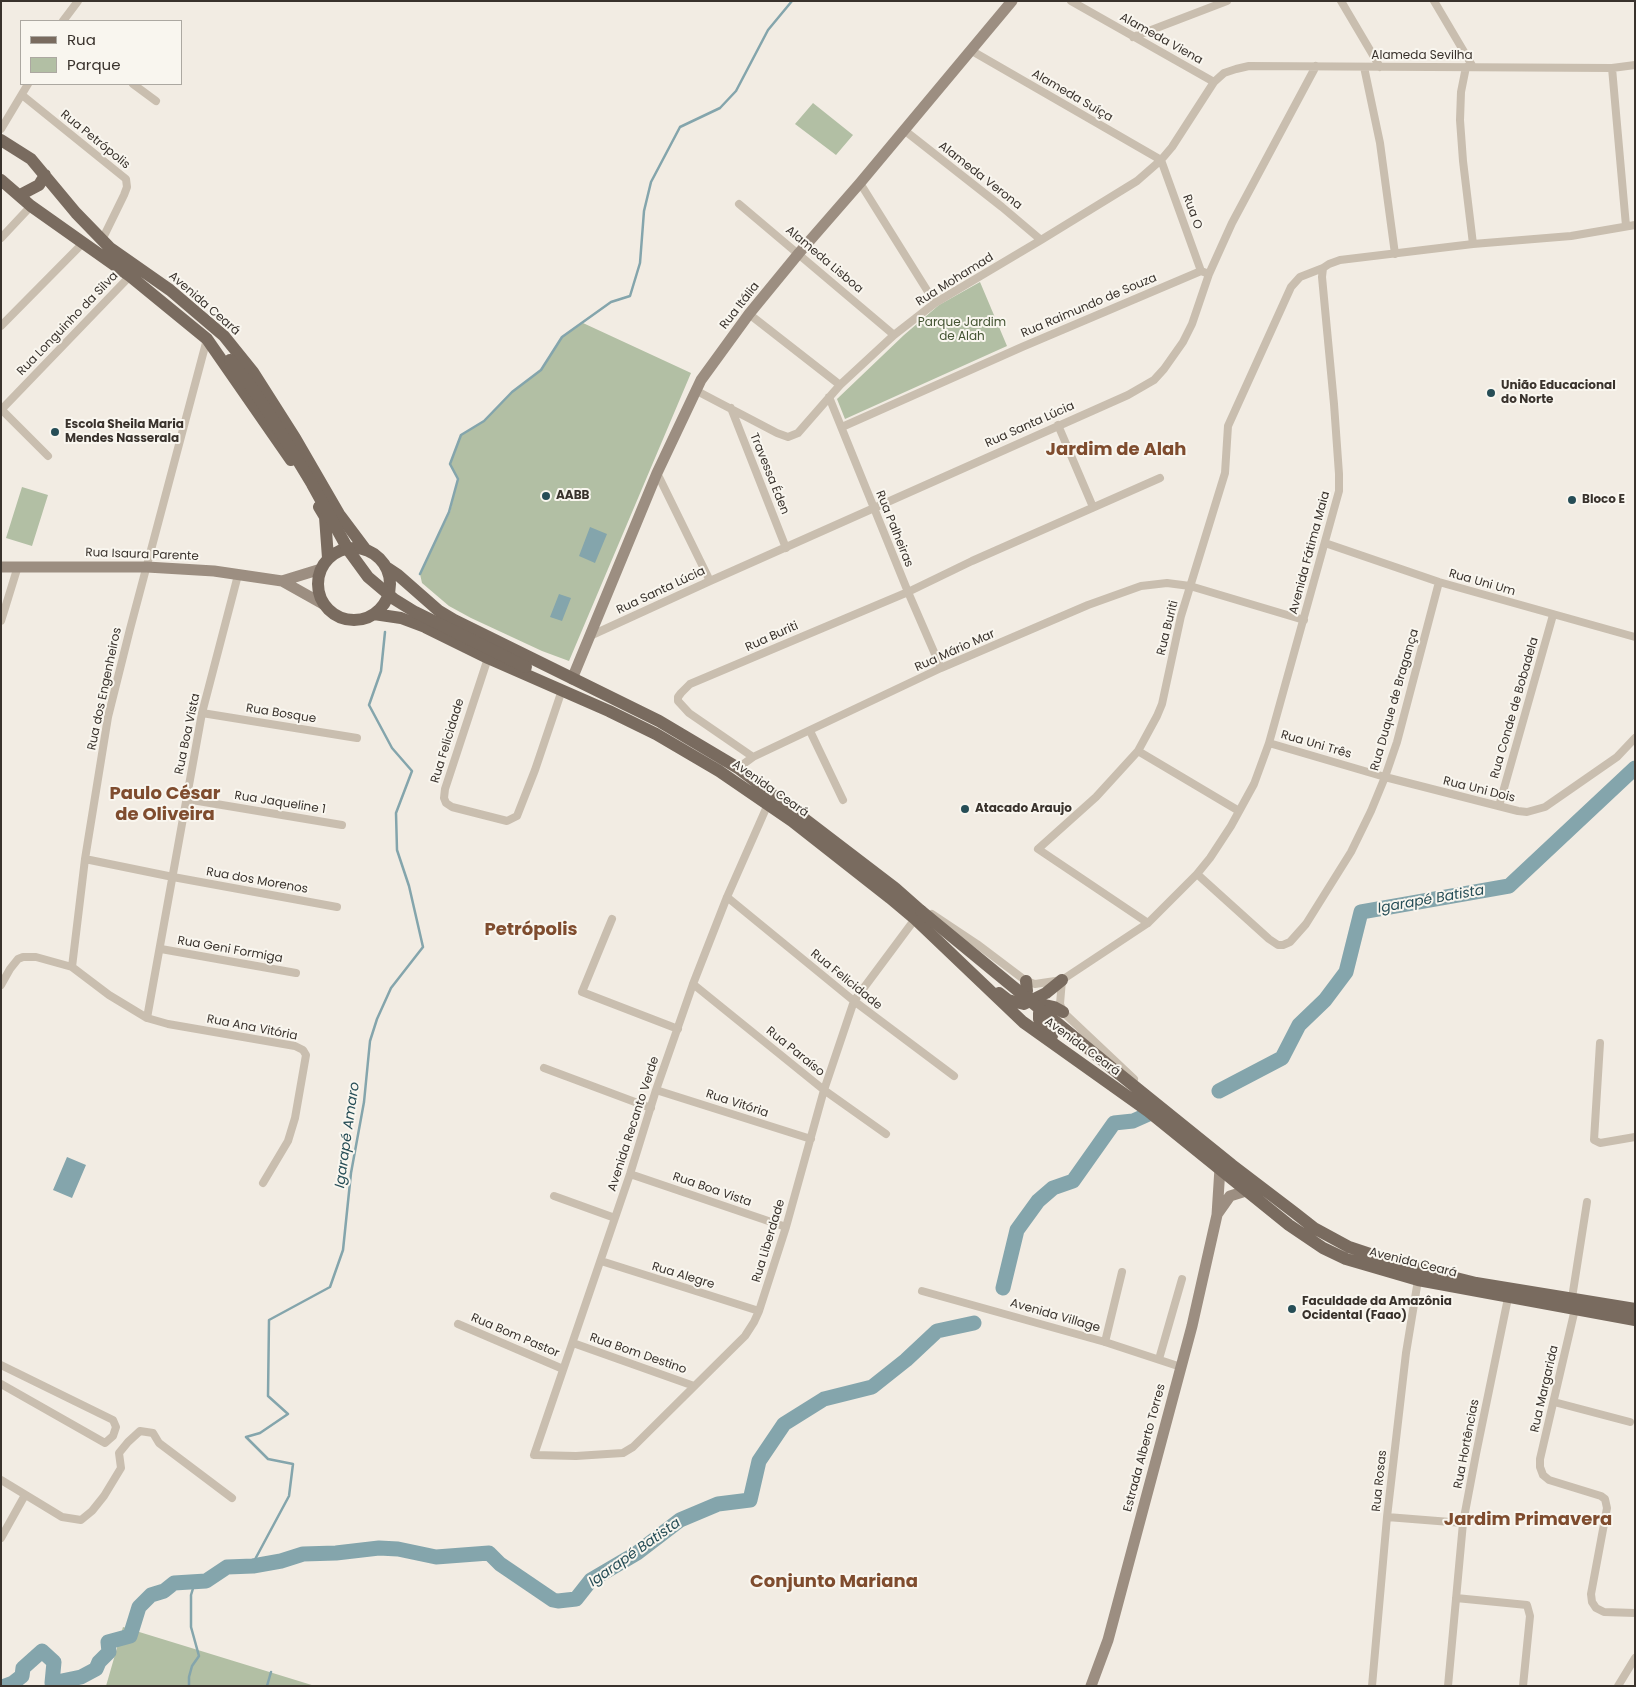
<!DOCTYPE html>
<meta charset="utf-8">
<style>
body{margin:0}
#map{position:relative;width:1636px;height:1687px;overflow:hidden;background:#f2ece3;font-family:Poppins,sans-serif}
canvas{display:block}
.frame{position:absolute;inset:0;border:2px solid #39322c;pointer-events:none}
.legend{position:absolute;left:20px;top:20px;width:162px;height:65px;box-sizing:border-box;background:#f9f6ef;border:1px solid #aca8a1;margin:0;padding:6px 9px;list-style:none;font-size:15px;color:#39322c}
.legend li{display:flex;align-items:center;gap:10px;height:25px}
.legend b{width:25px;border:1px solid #aca8a1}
</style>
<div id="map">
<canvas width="1636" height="1687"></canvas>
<div class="frame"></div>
<ul class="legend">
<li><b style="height:6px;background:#796b5f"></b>Rua</li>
<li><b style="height:14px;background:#b2bfa4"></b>Parque</li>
</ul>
</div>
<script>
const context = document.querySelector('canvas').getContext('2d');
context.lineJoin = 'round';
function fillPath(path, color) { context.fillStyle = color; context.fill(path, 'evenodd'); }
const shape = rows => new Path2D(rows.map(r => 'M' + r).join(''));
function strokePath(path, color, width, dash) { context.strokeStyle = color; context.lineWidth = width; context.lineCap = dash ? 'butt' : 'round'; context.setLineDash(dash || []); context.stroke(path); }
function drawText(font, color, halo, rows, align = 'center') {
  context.font = font + ' Poppins,sans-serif'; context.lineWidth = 4; context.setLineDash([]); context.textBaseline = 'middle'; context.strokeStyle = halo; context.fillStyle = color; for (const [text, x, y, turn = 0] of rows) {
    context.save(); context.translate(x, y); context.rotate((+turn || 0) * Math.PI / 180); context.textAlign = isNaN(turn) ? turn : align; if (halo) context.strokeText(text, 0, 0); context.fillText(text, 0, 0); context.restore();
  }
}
fillPath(shape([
 [813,103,853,135,836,155,795,124],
 [980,282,1007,346,845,419,837,399,904,335,939,305],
 [583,323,691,373,569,661,542,651,471,618,449,606,422,583,420,574,450,512,458,479,450,464,461,435,484,421,512,392,541,370,562,337],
 [22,487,48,495,32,546,6,538],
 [123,1627,315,1686,106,1686]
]), '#b2bfa4');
fillPath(shape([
 [590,527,607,534,595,563,579,556],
 [559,594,571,598,562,621,550,617],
 [67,1157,86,1165,72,1198,53,1190]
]), '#84a5ac');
strokePath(shape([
 [420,574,449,512,458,479,450,464,461,435,484,421,512,392,541,370,562,337,611,302,630,296,640,263,644,211,651,182,680,127,720,108,736,91,768,30,792,1],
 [252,1565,289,1496,293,1464,268,1459,246,1437,260,1433,288,1414,268,1396,269,1320,330,1287,343,1250,351,1173,364,1102,370,1041,377,1019,391,988,423,947,409,886,397,850,396,813,412,771,392,748,369,705,381,671,385,632],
 [189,1686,189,1677,192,1666,199,1656,191,1627,191,1595,195,1582],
 [267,1686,271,1672]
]), '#84a5ac', 2.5);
strokePath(shape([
 [1219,1091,1282,1058,1299,1025,1325,1000,1346,972,1361,912,1509,886,1635,768],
 [1003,1288,1017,1230,1038,1201,1053,1188,1073,1181,1114,1123,1133,1121,1151,1113],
 [5,1686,13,1683,22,1676,23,1668,42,1651,54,1662,52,1683,81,1677,96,1669,99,1662,109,1652,108,1642,130,1636,139,1607,151,1595,164,1591,174,1583,206,1581,227,1567,253,1566,281,1561,303,1554,336,1553,379,1548,398,1549,436,1557,489,1553,500,1564,553,1600,558,1601,576,1599,591,1580,637,1553,680,1520,718,1504,750,1500,759,1461,784,1424,824,1399,872,1387,906,1360,937,1331,974,1323]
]), '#84a5ac', 15);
strokePath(shape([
 [1071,1,1214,82],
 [1341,1,1380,67],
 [1434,1,1473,67],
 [63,21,78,1],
 [1133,37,1227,1],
 [972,51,1161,160,1201,271],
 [1364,67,1380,143,1395,254],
 [1466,67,1461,92,1460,120,1463,161,1473,244],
 [1612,68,1626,226],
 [133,84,156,101],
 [22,95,126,179,127,187,124,195,102,240],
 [1,129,28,84],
 [904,130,1002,207,1041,240],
 [860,183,935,303],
 [739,204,894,335],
 [1,238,31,206],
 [749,314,840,385],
 [1,326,84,242],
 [695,390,777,433,788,437,798,433,840,385,894,335,935,303,1041,240,1137,181,1161,160,1172,147,1214,82,1224,73,1236,69,1249,66,1612,68,1635,65],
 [829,397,908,592,941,668],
 [731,408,786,548],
 [1,409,48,456],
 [1,410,130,276],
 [1058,425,1093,507],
 [842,427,1022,347,1201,271,1209,274],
 [657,473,710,581],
 [1325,543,1439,582,1635,637],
 [1,621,18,566],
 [592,635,710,581,1128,395,1154,380,1164,369,1183,342,1192,324,1209,274,1232,223,1316,66],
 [488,658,445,789,444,798,446,803,452,807,507,821,517,816,535,770,562,690],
 [202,713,357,738],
 [810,731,843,800],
 [1269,743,1385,777,1518,811,1527,812,1545,807,1617,757,1635,738],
 [1138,751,1239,811],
 [753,757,689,713,678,701,678,697,681,693,690,684,908,592,972,561,1160,478],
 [738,768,753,757,941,668,1088,605,1141,586,1167,583,1190,586,1304,620],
 [186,799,342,825],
 [768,804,727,897,693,984,656,1090,630,1174,534,1455,576,1456,607,1454,623,1453,633,1447,745,1336,754,1322,759,1311,786,1227,824,1090,854,1001,915,919],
 [1499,806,1553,615],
 [85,859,173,877,337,907],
 [1197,874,1269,939,1278,945,1283,945,1290,942,1306,924,1351,852,1371,811,1385,777,1397,742,1439,582],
 [727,897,854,1001,954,1076],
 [932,914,977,944,1026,981,1035,984,1062,980,1148,923,1197,874,1210,858,1231,826,1254,784,1269,743,1339,491,1339,474,1334,404,1322,277,1323,268],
 [612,919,582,992,678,1029],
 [1148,923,1038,849,1096,797,1138,751,1157,716,1162,704,1181,616,1225,473,1228,426,1291,287,1300,277,1323,268,1329,264,1340,260,1473,244,1571,236,1635,225],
 [161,949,296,973],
 [72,967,109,995,147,1018,168,1024,295,1046,303,1050,306,1055,295,1118,288,1141,263,1183],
 [1062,980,1060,1004,1063,1012,1134,1079],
 [693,984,824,1090,886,1134],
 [1,985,10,969,18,959,23,957,36,957,72,967,85,859,108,717,130,629,207,339],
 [147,1018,202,713,238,575],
 [1600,1043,1594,1140,1600,1143,1635,1137],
 [544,1068,651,1108],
 [656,1090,811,1139],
 [630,1174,786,1227],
 [554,1196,615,1218],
 [601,1261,759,1311],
 [922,1291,1105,1342,1181,1367],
 [1572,1298,1587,1202],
 [1575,1309,1540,1459,1540,1467,1543,1475,1549,1480,1601,1496,1605,1499,1607,1508,1591,1594,1592,1602,1596,1608,1604,1612,1635,1613],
 [458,1324,563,1369],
 [1105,1342,1122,1272],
 [573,1343,694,1386],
 [1159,1359,1182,1279],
 [1,1365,113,1420,116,1427,113,1436,105,1443,1,1384],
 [1554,1402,1630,1422],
 [1,1480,62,1517,81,1520,92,1511,104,1496,121,1468,119,1453,128,1442,140,1431,153,1433,159,1443,232,1498],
 [1387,1517,1463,1523],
 [1,1538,25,1495],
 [1456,1598,1527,1605,1530,1616,1523,1686],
 [1372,1686,1387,1517,1406,1353,1418,1280],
 [1448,1686,1463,1523,1476,1454,1508,1298],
 [1618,1686,1635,1658]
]), '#c9beaf', 8);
strokePath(shape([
 [1,567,147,567,214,571,282,581,323,604],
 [282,581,321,569],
 [572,679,657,473,701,380,749,314,799,253,860,183,1012,1],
 [1218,1213,1230,1196,1246,1191],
 [1091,1686,1108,1640,1192,1326,1217,1215,1220,1168]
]), '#9c8e81', 11);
strokePath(shape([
 [1,140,31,159,76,213,110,248,170,290,224,336,253,372,295,438,339,514,366,550],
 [1,180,31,206,130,276,207,339,291,460],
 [20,195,39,185,45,175],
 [319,507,325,517,328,558],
 '318 584a36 36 0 1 1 72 0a36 36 0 1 1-72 0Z',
 [386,567,398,575,439,611,454,620,659,721,738,768,895,888,921,911],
 [374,614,401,618,425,627,488,658,609,711,656,734,719,771,792,821,890,898,915,919,1023,1022,1148,1111,1289,1225,1323,1248,1346,1259,1418,1280,1635,1320],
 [999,993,1008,1000,1024,1004,1046,993,1062,980],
 [1017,1002,1027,991,1026,981],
 [1052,1036,1044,1029,1039,1019,1039,1013,1045,1005,1054,1007,1063,1012],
 [1118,1073,1232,1165,1295,1213,1314,1228,1349,1247,1400,1264,1476,1283,1635,1309]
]), '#796b5f', 12);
strokePath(shape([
 [230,360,250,385,272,418,312,484,349,551,368,577,394,599,415,612,526,667],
 [921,911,1118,1073]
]), '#796b5f', 12);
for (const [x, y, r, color] of [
 [1491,393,5,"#264d56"],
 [55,432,5,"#264d56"],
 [546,496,5,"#264d56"],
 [1572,500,5,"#264d56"],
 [965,809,5,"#264d56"],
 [1292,1309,5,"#264d56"]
]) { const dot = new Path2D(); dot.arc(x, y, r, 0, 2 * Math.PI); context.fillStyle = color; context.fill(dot); strokePath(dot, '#f9f6ef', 2); }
drawText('12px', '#39322c', '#f9f6ef', [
 ["Alameda Viena",1161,39,29],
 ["Alameda Sevilha",1422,56],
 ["Alameda Suíça",1072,96,30],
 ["Rua Petrópolis",95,140,39],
 ["Alameda Verona",980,176,38],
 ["Rua O",1192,212,70],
 ["Alameda Lisboa",824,260,40],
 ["Rua Mohamad",955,280,-32],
 ["Avenida Ceará",204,304,41],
 ["Rua Itália",740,306,-52],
 ["Rua Raimundo de Souza",1089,306,-23],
 ["Rua Longuinho da Silva",68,324,-46],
 ["Rua Santa Lúcia",1030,425,-24],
 ["Travessa Éden",769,474,68],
 ["Rua Palheiras",894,529,68],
 ["Avenida Fátima Maia",1310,553,-75],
 ["Rua Isaura Parente",142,555,2],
 ["Rua Uni Um",1482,583,16],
 ["Rua Santa Lúcia",661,591,-25],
 ["Rua Buriti",1168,628,-76],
 ["Rua Buriti",772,637,-24],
 ["Rua Mário Mar",955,651,-24],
 ["Rua dos Engenheiros",105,689,-78],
 ["Rua Duque de Bragança",1395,700,-74],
 ["Rua Conde de Bobadela",1515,708,-74],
 ["Rua Bosque",281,714,9],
 ["Rua Boa Vista",188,734,-78],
 ["Rua Felicidade",448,741,-73],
 ["Rua Uni Três",1316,745,16],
 ["Avenida Ceará",770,789,35],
 ["Rua Uni Dois",1479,790,14],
 ["Rua Jaqueline 1",280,803,9],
 ["Rua dos Morenos",257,881,10],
 ["Rua Geni Formiga",230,950,10],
 ["Rua Felicidade",846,980,39],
 ["Rua Ana Vitória",252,1028,11],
 ["Avenida Ceará",1082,1047,36],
 ["Rua Paraíso",795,1052,39],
 ["Rua Vitória",737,1104,18],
 ["Avenida Recanto Verde",634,1124,-72],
 ["Rua Boa Vista",712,1190,19],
 ["Rua Liberdade",769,1241,-73],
 ["Avenida Ceará",1413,1263,14],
 ["Rua Alegre",683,1276,17],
 ["Avenida Village",1055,1316,16],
 ["Rua Bom Pastor",515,1336,23],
 ["Rua Bom Destino",638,1354,19],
 ["Rua Margarida",1545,1389,-77],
 ["Rua Hortências",1467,1444,-79],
 ["Estrada Alberto Torres",1145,1448,-75],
 ["Rua Rosas",1380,1481,-84]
]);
drawText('12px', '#445433', '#f9f6ef', [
 ["Parque Jardim",962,323],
 ["de Alah",962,337]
]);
drawText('bold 12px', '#39322c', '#f9f6ef', [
 ["União Educacional",1501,386],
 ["do Norte",1501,400],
 ["Escola Sheila Maria",65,425],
 ["Mendes Nasserala",65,439],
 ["AABB",556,496],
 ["Bloco E",1582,500],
 ["Atacado Araujo",975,809],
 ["Faculdade da Amazônia",1302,1302],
 ["Ocidental (Faao)",1302,1316]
], 'left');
drawText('italic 14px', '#264d56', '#f9f6ef', [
 ["Igarapé Batista",1431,900,-10],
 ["Igarapé Amaro",348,1135,-82],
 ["Igarapé Batista",635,1553,-35]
]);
drawText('bold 18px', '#7f4c2e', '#f9f6ef', [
 ["Jardim de Alah",1116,450],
 ["Paulo César",165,794],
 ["de Oliveira",165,815],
 ["Petrópolis",531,930],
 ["Jardim Primavera",1528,1520],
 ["Conjunto Mariana",834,1582]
]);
</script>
